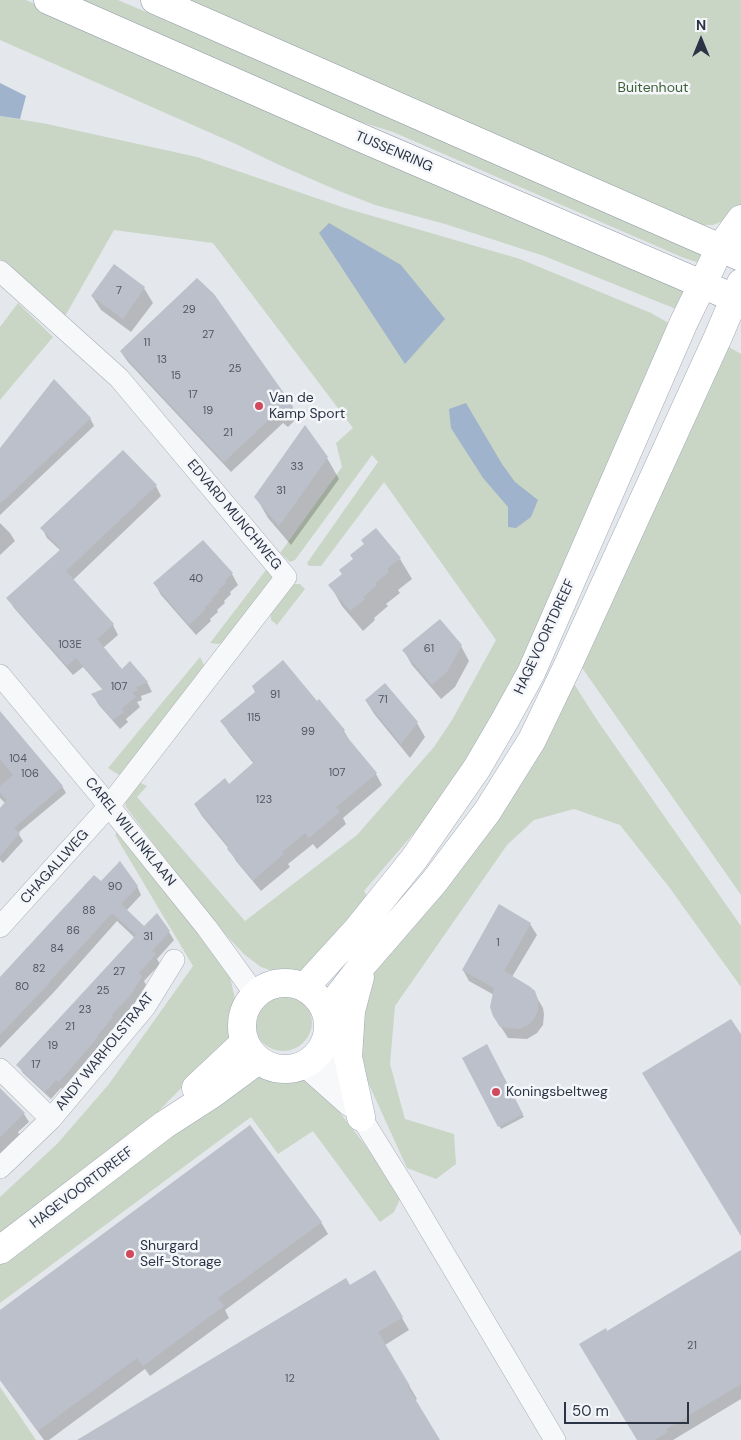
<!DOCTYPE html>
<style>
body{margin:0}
#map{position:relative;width:741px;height:1440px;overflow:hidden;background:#e4e7ec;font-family:"DM Sans",sans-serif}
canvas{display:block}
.north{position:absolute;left:676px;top:15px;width:50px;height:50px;-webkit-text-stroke:4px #f4f6f9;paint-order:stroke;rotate:0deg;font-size:14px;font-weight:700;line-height:20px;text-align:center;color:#2b3445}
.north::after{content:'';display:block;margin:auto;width:18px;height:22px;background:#2b3445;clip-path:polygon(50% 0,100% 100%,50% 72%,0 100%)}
.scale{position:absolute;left:564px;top:1402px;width:125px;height:22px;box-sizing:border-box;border:2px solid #2b3445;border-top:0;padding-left:6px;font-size:15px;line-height:18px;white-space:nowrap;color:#2b3445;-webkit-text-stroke:4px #f4f6f9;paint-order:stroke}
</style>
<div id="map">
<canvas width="741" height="1440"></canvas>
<div class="north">N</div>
<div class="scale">50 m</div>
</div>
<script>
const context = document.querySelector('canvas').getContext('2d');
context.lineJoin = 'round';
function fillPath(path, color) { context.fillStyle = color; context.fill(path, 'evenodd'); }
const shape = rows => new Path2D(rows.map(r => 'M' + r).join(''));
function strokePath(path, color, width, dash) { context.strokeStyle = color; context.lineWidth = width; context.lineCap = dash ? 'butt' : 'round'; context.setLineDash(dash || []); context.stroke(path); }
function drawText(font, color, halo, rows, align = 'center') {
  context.font = font + ' "DM Sans",sans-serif'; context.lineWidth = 5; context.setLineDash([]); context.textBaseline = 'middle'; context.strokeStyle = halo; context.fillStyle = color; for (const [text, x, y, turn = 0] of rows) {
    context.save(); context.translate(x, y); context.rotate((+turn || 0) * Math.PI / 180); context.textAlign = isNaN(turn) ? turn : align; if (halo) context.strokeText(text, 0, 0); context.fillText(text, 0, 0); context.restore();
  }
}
fillPath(shape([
 [0,0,26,0,372,154,686,290,676,309,544,256,445,224,375,205,334,189,277,164,238,145,0,40],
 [78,0,118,0,697,248,704,252,703,262,697,262,684,258,393,132,322,110],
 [181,0,741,0,741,206,730,218,713,225,698,225],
 [0,116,47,124,197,157,345,208,520,259,651,313,672,325,533,658,457,788,420,826,364,891,368,898,300,972,273,971,261,967,245,955,212,921,126,807,124,798,134,783,141,783,147,786,137,797,245,921,357,835,434,747,452,720,496,640,384,482,321,566,309,566,307,563,378,462,372,455,295,560,290,562,280,553,342,467,336,443,353,428,213,243,114,230,64,318,0,259],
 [18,303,53,337,0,400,0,327],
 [727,346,741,354,741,895,578,662],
 [269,566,272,573,272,581,226,642,218,644,210,643],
 [295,584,300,584,305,589,277,625,271,620,270,610,289,585],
 [200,657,204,665,202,673,119,775,108,768],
 [571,679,597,720,741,926,741,987,669,887,620,825,574,809,534,820,507,845,395,1006,390,1064,405,1119,454,1134,456,1164,436,1179,407,1168,356,1056,367,977],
 [120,829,230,977,235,999,230,1038,150,1120,0,1235,0,1197,57,1144,109,1084,193,966,115,835],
 '254 1022a29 29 0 1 1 58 0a29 29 0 1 1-58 0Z',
 [261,1072,303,1075,322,1090,366,1146,401,1197,394,1212,380,1222,313,1131,278,1154,251,1117,0,1303,0,1261,83,1198],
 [0,1387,36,1440,0,1440]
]), '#c9d6c5');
fillPath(shape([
 [0,83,26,96,20,119,0,116],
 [329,223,401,265,445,319,405,364,319,233],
 [466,403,502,464,515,482,538,500,531,517,516,528,508,527,508,507,483,478,451,428,449,409]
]), '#9fb4cc');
fillPath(shape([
 [114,266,144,288,153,303,131,332,101,310,92,296],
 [121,352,292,406,298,417,288,427,283,423,231,472,128,362],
 [90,418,94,426,0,515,0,450],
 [327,458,339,479,291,545,268,518,256,497],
 [156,486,161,496,73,580,113,625,118,635,103,648,122,671,147,682,152,692,141,696,142,700,137,702,140,707,126,719,128,722,120,729,98,704,93,694,103,690,83,667,73,675,14,608,8,598,61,551,47,538,42,528],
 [0,523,10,533,15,541,0,555],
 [203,541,232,574,238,585,230,592,231,594,224,601,225,603,217,610,218,612,210,619,211,621,196,635,161,595,155,584],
 [400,559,412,579,398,590,400,593,386,604,388,606,374,618,375,620,363,631,342,606,330,585],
 [461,646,469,661,455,687,441,699,412,665,404,651],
 [366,701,417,723,425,737,410,758,375,715],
 [317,703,344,731,351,743,376,774,382,785,343,818,346,824,317,849,313,844,288,864,290,867,261,891,236,861,229,849,202,816,195,805,229,785,254,764,229,733,222,721],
 [0,712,62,786,66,793,18,833,23,841,3,863,0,860,0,810,6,804,0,798],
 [101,883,137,886,141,895,126,911,144,928,169,932,174,940,157,959,160,964,144,981,146,985,134,1004,116,1024,117,1026,64,1090,61,1088,51,1099,23,1073,18,1065,135,938,117,921,54,992,0,1048,0,979],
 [530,924,537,935,512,977,536,996,543,1008,544,1014,543,1025,537,1033,527,1039,508,1038,494,1016,494,995,469,981,463,970],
 [486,1046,524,1117,501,1129,463,1058],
 [0,1089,24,1114,29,1122,18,1132,20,1136,0,1155],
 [321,1222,328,1234,225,1310,229,1318,150,1376,145,1369,49,1440,44,1440,0,1380,0,1311],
 [741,1252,741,1399,673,1440,638,1440,607,1333],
 [375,1271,409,1330,385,1345,417,1399,415,1400,439,1440,79,1440]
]), '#0003');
fillPath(shape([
 [114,264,145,287,123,319,91,296],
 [197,278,214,294,293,406,281,417,276,413,224,462,120,351],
 [54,379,91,418,0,504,0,448],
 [305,425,328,457,279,526,254,497],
 [123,450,157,485,66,571,114,624,97,639,122,669,130,661,148,682,136,687,138,690,132,692,136,697,121,709,124,712,113,720,91,694,103,689,76,658,67,666,6,598,61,549,40,528],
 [376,528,401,558,387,569,389,572,375,583,377,585,363,597,365,599,350,611,328,585,342,574,339,570,353,559,350,555,364,544,361,540],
 [203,540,233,573,225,581,226,583,218,590,219,592,211,599,213,600,204,608,206,609,189,625,153,583],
 [440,619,462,645,447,672,432,685,402,650],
 [283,660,317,701,319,699,345,730,343,732,377,773,336,807,340,812,309,838,305,833,282,852,284,854,253,880,227,849,229,847,194,804,225,778,229,784,254,762,220,721,255,692,252,686],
 [385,683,418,722,401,744,365,700],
 [0,711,63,786,14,828,20,833,0,856,0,808,7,800,0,792,0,786,13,775,0,759],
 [120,861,138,886,121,904,144,926,157,913,170,931,152,951,156,954,139,973,142,976,130,996,111,1015,113,1017,97,1036,98,1037,59,1082,56,1080,45,1092,16,1065,136,935,112,913,49,982,50,982,0,1035,0,977,94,875,101,881],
 [499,904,531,923,504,971,529,986,535,991,538,1000,538,1010,534,1019,529,1024,520,1029,500,1027,493,1016,490,1007,494,988,462,970],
 [731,1019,741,1034,741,1236,642,1073],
 [487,1044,523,1114,498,1127,462,1058],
 [0,1088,25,1113,0,1137],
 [250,1125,322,1222,218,1298,224,1306,143,1366,137,1358,38,1431,0,1380,0,1310],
 [741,1250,741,1384,666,1429,668,1432,654,1440,637,1440,579,1344,606,1328,607,1331],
 [375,1270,403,1317,378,1332,410,1386,408,1387,440,1440,77,1440,346,1278,350,1285]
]), '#bbc0ca');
const minor = shape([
 [0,271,119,378,286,577,109,806,0,927],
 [0,675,109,806,207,928,255,994],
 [323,1047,361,1117,407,1191,555,1440],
 [303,1065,349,1106],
 [0,1069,51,1119],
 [0,1168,51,1119,145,1007,174,960]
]);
const major = shape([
 [360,977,351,1011,348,1057,361,1117],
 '242 1026a43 43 0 1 1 86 0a43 43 0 1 1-86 0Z',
 [305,987,356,931,414,859,477,768,505,720,531,673,684,322,720,248,741,219],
 [326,1012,364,963,434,882,487,812,532,740,568,665,718,337,741,283],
 [196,1088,245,1042],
 [0,1250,164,1125,212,1094,258,1060]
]);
const highway = shape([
 [48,0,366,140,741,301],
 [155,0,741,257]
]);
strokePath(minor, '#a9aeb7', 22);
strokePath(major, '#a3abb8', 29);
strokePath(highway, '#8b94a3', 29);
strokePath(minor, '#f7f8fa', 21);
strokePath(major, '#fff', 28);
strokePath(highway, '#fff', 28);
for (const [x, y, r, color] of [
 [259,406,5,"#d1495b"],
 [496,1092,5,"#d1495b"],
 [130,1254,5,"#d1495b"]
]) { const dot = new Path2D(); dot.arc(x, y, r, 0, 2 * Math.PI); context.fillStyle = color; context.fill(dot); strokePath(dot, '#f4f6f9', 2); }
drawText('11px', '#4f5766', null, [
 ["7",119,291],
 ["29",189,310],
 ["27",208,335],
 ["11",147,343],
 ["13",162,360],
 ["25",235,369],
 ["15",176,376],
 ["17",193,395],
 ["19",208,411],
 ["21",228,433],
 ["33",297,467],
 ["31",281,491],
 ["40",196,579],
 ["103E",70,645],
 ["61",429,649],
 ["107",119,687],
 ["91",275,695],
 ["71",383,700],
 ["115",254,718],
 ["99",308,732],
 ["104",18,759],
 ["107",337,773],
 ["106",30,774],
 ["123",264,800],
 ["90",115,887],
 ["88",89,911],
 ["86",73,931],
 ["31",148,937],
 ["1",498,943],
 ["84",57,949],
 ["82",39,969],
 ["27",119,972],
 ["80",22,987],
 ["25",103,991],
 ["23",85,1010],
 ["21",70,1027],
 ["19",53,1046],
 ["17",36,1065],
 ["21",692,1346],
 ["12",290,1379]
]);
drawText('14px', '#3f6138', '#f4f6f9', [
 ["Buitenhout",653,88]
]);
drawText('14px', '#2b3445', '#f4f6f9', [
 ["TUSSENRING",394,152,23],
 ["EDVARD MUNCHWEG",234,515,50],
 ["HAGEVOORTDREEF",545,637,-65],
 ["CAREL WILLINKLAAN",130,832,51],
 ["CHAGALLWEG",55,867,-48],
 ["ANDY WARHOLSTRAAT",105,1052,-51],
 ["HAGEVOORTDREEF",82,1188,-37]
]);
drawText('14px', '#2b3445', '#f4f6f9', [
 ["Van de",269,398],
 ["Kamp Sport",269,414],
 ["Koningsbeltweg",506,1092],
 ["Shurgard",140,1246],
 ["Self-Storage",140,1262]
], 'left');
</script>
